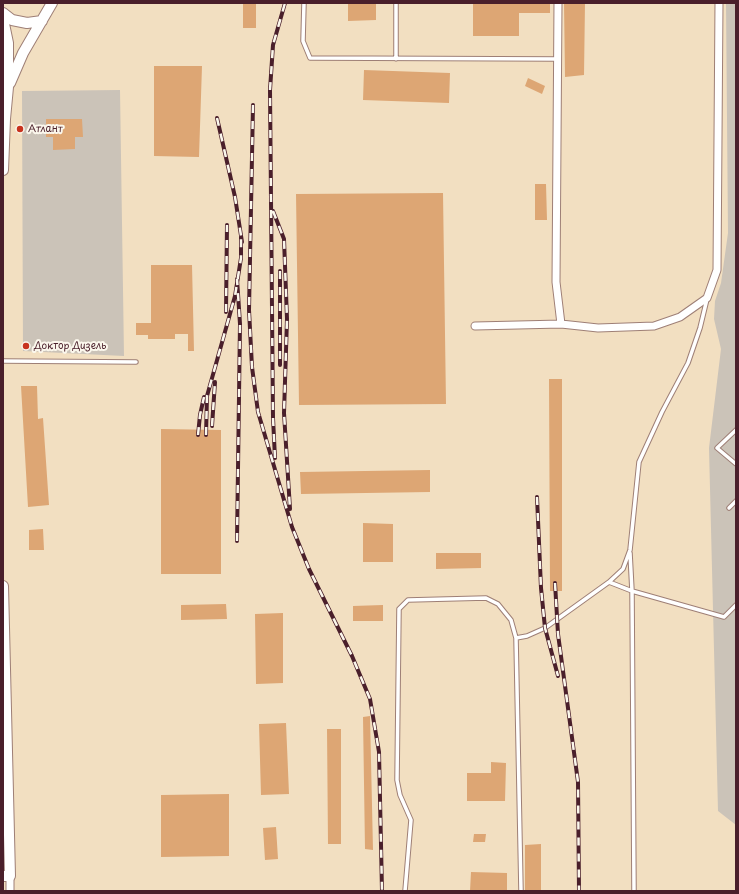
<!DOCTYPE html>
<meta charset="utf-8">
<style>
body{margin:0}
#map{position:relative;width:739px;height:894px;overflow:hidden;background:#f2dfc1;font-family:"Playpen Sans",sans-serif}
canvas{display:block}
.frame{position:absolute;inset:0;border:4px solid #4a1f2b;pointer-events:none}
</style>
<div id="map">
<canvas width="739" height="894"></canvas>
<div class="frame"></div>
</div>
<script>
const context = document.querySelector('canvas').getContext('2d');
context.lineJoin = 'round';
function fillPath(path, color) { context.fillStyle = color; context.fill(path, 'evenodd'); }
const shape = rows => new Path2D(rows.map(r => 'M' + r).join(''));
function strokePath(path, color, width, dash) { context.strokeStyle = color; context.lineWidth = width; context.lineCap = dash ? 'butt' : 'round'; context.setLineDash(dash || []); context.stroke(path); }
function drawText(font, color, halo, rows, align = 'center') {
  context.font = font + ' "Playpen Sans",sans-serif'; context.lineWidth = 4; context.setLineDash([]); context.textBaseline = 'middle'; context.strokeStyle = halo; context.fillStyle = color; for (const [text, x, y, turn = 0] of rows) {
    context.save(); context.translate(x, y); context.rotate((+turn || 0) * Math.PI / 180); context.textAlign = isNaN(turn) ? turn : align; if (halo) context.strokeText(text, 0, 0); context.fillText(text, 0, 0); context.restore();
  }
}
fillPath(shape([
 [726,3,736,3,736,825,718,811,709,448,721,349,714,319,715,301,721,283,728,233],
 [120,90,124,356,23,351,22,91]
]), '#cbc3b8');
fillPath(shape([
 [243,3,256,3,256,28,243,28],
 [348,3,376,3,376,20,348,21],
 [473,3,550,3,550,13,519,13,519,36,473,36],
 [564,3,585,3,584,75,565,77],
 [154,66,202,66,199,157,154,156],
 [364,70,450,73,449,103,363,100],
 [528,78,545,86,542,94,525,86],
 [46,119,82,119,83,137,75,137,75,149,53,150,53,137,46,137],
 [535,184,546,184,547,220,535,220],
 [443,193,446,404,299,405,296,194],
 [151,265,192,265,194,351,188,351,188,334,175,334,175,339,148,339,148,335,136,335,136,323,151,323],
 [549,379,562,379,562,591,550,591],
 [21,386,37,386,38,419,43,418,49,505,28,507],
 [161,429,221,430,221,574,161,574],
 [430,470,430,492,301,494,300,472],
 [363,523,393,524,393,562,363,562],
 [43,529,44,550,29,550,29,530],
 [436,553,481,553,481,568,436,569],
 [226,604,227,619,181,620,181,605],
 [383,605,383,621,353,621,353,606],
 [283,613,283,683,256,684,255,614],
 [370,716,373,850,365,849,363,717],
 [286,723,289,794,261,795,259,724],
 [327,729,341,729,341,844,328,844],
 [491,762,506,763,505,801,467,801,467,773,491,773],
 [229,794,229,856,161,857,161,795],
 [276,827,278,859,265,860,263,828],
 [474,834,486,834,485,842,473,842],
 [541,844,541,891,525,891,525,845],
 [471,872,507,873,507,891,470,891]
]), '#dda674');
const lane = shape([
 [304,3,303,41,310,58,558,59],
 [396,59,396,3],
 [3,361,136,362],
 [736,430,717,448,736,464],
 [729,508,736,501],
 [630,553,632,591,634,891],
 [609,582,632,591,724,617,736,605],
 [516,638,527,636,545,628,609,582,623,569,630,550,639,462,662,412,688,363,700,328,707,299],
 [405,891,411,820,400,795,397,780,399,609,408,600,486,598,498,604,511,620,516,638,521,891]
]);
const street = shape([
 [558,3,556,282,561,324],
 [475,326,561,324,598,328,654,326,680,317,707,298,717,270,719,3],
 [10,876,10,891]
]);
const secondary = shape([
 [3,13,12,20,27,23,42,21],
 [3,19,8,43,8,87,5,119,3,170],
 [10,83,23,53,52,3],
 [3,586,10,876,3,876]
]);
strokePath(lane, '#9e7f76', 5.5);
strokePath(street, '#9e7f76', 9);
strokePath(secondary, '#9e7f76', 12);
strokePath(lane, '#fff', 3.5);
strokePath(street, '#fff', 7);
strokePath(secondary, '#fff', 10);
const rail = shape([
 [253,105,249,310,252,367,258,412,292,527,309,569,352,656,370,699,379,752,382,891],
 [217,118,235,197,242,242],
 [273,211,284,239,287,319,284,413,290,509],
 [280,271,280,365],
 [226,312,227,225],
 [212,426,215,382],
 [198,435,200,415,204,397],
 [206,435,207,396,235,296,241,258,241,237],
 [275,458,273,418,270,90,273,45,285,3],
 [537,497,541,588,545,628,558,676],
 [237,541,240,324,237,279],
 [555,583,558,634,578,782,579,891]
]);
strokePath(rail, '#4a1f2b', 4);
strokePath(rail, '#fbf7ec', 2.5, [8]);
for (const [x, y, r, color] of [
 [20,129,4,"#c8321e"],
 [26,346,4,"#c8321e"]
]) { const dot = new Path2D(); dot.arc(x, y, r, 0, 2 * Math.PI); context.fillStyle = color; context.fill(dot); strokePath(dot, '#fbf7ec', 1.5); }
drawText('10px', '#4a1f2b', '#fbf7ec', [
 ["Атлант",28,129],
 ["Доктор Дизель",34,346]
], 'left');
</script>
